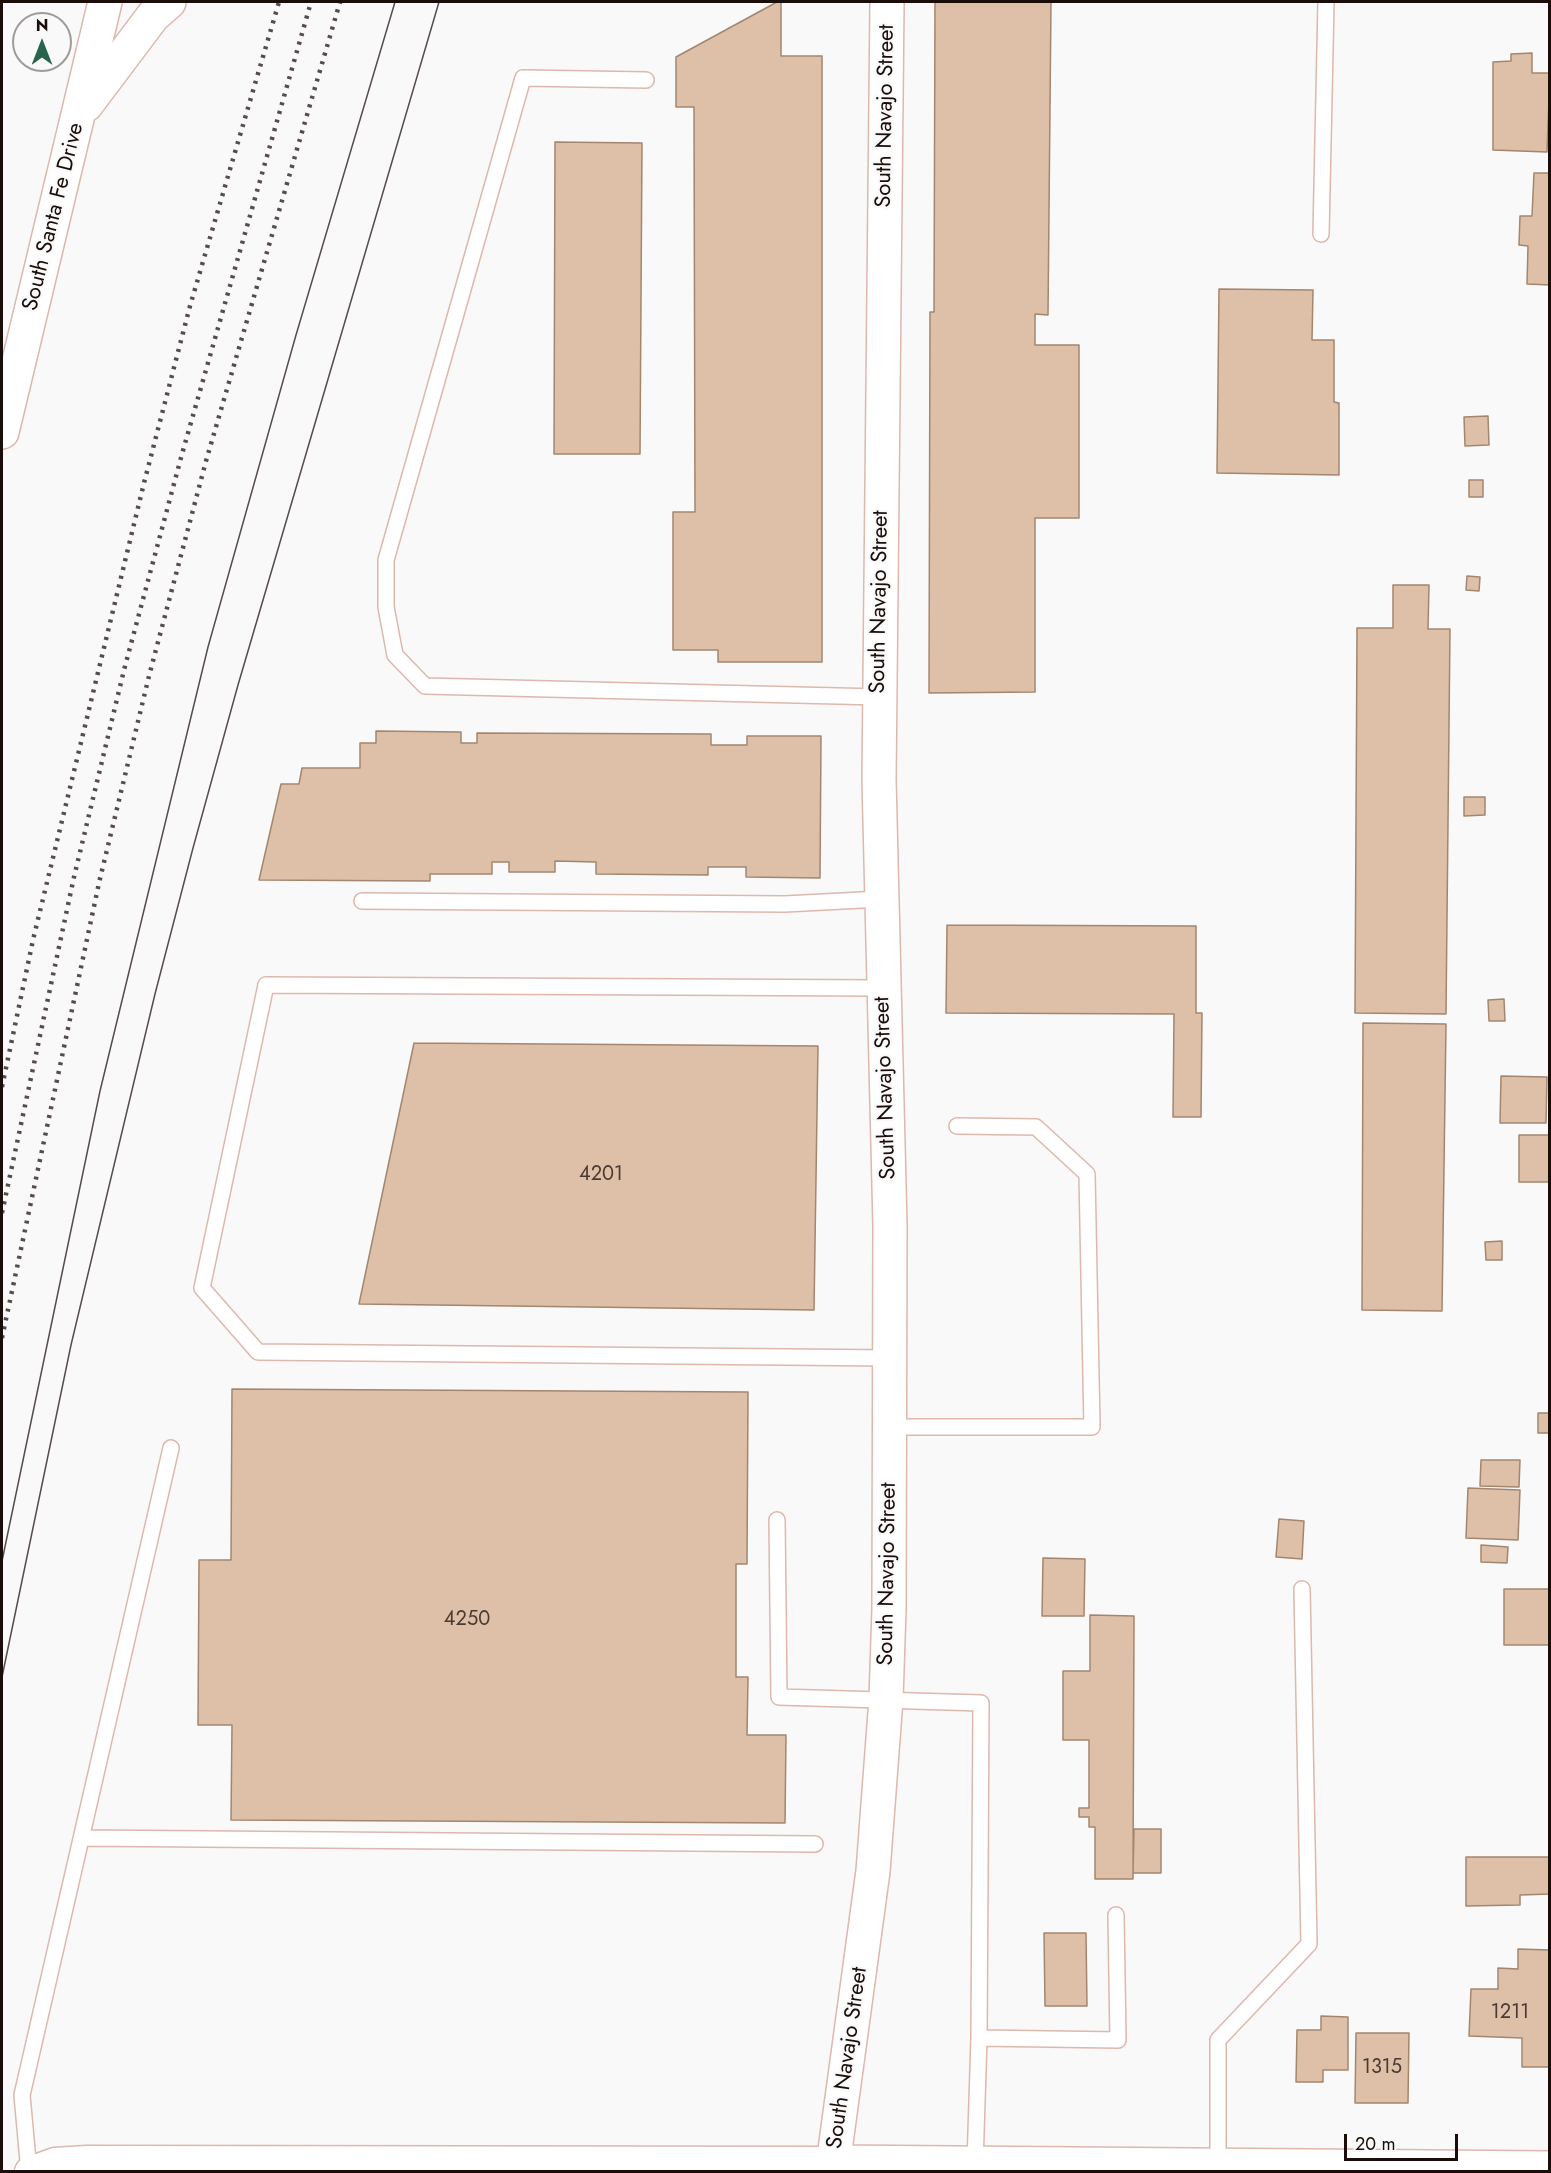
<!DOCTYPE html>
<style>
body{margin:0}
#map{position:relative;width:1551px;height:2173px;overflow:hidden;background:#f9f9f9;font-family:Jost,sans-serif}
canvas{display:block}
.frame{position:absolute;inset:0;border:3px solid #1a0d0a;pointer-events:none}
.north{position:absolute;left:12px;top:12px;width:60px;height:60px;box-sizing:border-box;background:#f9f9f9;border:2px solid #a09b99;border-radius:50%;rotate:0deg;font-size:16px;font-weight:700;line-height:24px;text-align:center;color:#1a0d0a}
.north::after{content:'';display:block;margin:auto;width:21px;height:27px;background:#27634d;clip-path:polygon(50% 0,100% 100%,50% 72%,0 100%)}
.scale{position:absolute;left:1344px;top:2134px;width:114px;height:27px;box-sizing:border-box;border:3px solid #1a0d0a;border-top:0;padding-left:8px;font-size:18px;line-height:21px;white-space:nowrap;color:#1a0d0a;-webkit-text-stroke:4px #f9f9f9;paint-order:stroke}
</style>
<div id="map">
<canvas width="1551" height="2173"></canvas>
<div class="frame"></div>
<div class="north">N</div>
<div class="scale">20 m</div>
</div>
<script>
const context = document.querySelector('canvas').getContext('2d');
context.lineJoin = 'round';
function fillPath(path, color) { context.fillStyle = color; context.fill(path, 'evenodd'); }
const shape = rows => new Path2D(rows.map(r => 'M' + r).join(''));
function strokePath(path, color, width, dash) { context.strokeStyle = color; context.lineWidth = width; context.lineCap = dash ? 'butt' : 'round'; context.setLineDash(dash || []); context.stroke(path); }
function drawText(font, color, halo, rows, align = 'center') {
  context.font = font + ' Jost,sans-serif'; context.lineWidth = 4.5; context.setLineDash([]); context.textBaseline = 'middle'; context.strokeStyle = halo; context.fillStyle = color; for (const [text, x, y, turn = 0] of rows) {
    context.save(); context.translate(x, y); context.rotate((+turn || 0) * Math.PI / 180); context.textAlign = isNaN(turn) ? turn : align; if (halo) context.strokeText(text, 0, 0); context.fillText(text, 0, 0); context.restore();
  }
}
const building = shape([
 [777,2,781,2,781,56,822,56,822,662,718,662,718,650,673,650,673,512,695,512,694,107,676,107,676,57,777,2],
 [935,2,1051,2,1048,315,1035,314,1035,345,1079,345,1079,518,1035,518,1035,692,929,693,930,312,934,312,935,2],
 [1532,53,1532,73,1550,73,1547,152,1493,150,1493,62,1511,61,1511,54,1532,53],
 [555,142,642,143,640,454,554,454,555,142],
 [1534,173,1550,173,1550,285,1527,284,1528,246,1519,245,1520,216,1532,216,1534,173],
 [1219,289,1313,290,1312,340,1334,340,1334,402,1339,403,1339,475,1217,473,1219,289],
 [1488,416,1489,445,1465,446,1464,417,1488,416],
 [1469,480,1483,480,1483,497,1469,497,1469,480],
 [1467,576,1480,577,1479,591,1466,590,1467,576],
 [1393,585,1429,585,1428,629,1450,629,1446,1014,1355,1013,1357,628,1393,628,1393,585],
 [376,731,461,732,461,743,477,743,477,733,711,734,711,745,747,745,747,736,821,736,820,878,746,877,746,867,708,867,708,875,596,874,596,862,555,861,555,872,509,872,509,862,492,862,492,874,430,874,430,881,259,880,281,784,299,784,302,768,360,768,360,743,376,743,376,731],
 [1464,797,1485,797,1485,815,1464,816,1464,797],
 [947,925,1196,926,1196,1013,1202,1013,1201,1117,1173,1117,1174,1014,946,1013,947,925],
 [1504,999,1505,1021,1489,1021,1488,1000,1504,999],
 [1363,1023,1446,1024,1442,1311,1362,1310,1363,1023],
 [414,1043,818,1046,814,1310,359,1304,414,1043],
 [1501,1076,1547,1077,1546,1123,1500,1123,1501,1076],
 [1519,1135,1550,1135,1550,1182,1519,1182,1519,1135],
 [1502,1241,1502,1260,1486,1260,1485,1242,1502,1241],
 [232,1389,748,1392,747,1564,736,1564,736,1677,748,1677,747,1735,786,1735,785,1823,231,1820,232,1725,198,1725,199,1560,231,1560,232,1389],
 [1538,1413,1550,1413,1550,1433,1538,1433,1538,1413],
 [1481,1460,1520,1460,1519,1487,1480,1486,1481,1460],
 [1468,1488,1520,1490,1518,1540,1466,1538,1468,1488],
 [1279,1519,1304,1521,1302,1559,1276,1557,1279,1519],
 [1481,1545,1508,1547,1507,1563,1481,1562,1481,1545],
 [1043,1558,1085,1559,1084,1616,1042,1616,1043,1558],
 [1504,1589,1550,1589,1550,1645,1504,1645,1504,1589],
 [1090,1615,1134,1616,1133,1879,1095,1879,1095,1827,1089,1827,1089,1817,1079,1817,1079,1808,1089,1808,1089,1740,1063,1740,1063,1671,1090,1671,1090,1615],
 [1134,1829,1161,1829,1161,1873,1133,1873,1134,1829],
 [1466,1857,1550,1857,1550,1894,1520,1895,1520,1905,1466,1906,1466,1857],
 [1044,1933,1086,1933,1087,2006,1045,2006,1044,1933],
 [1518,1949,1550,1950,1550,2067,1522,2067,1522,2038,1469,2036,1471,1989,1498,1989,1498,1968,1518,1969,1518,1949],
 [1321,2016,1348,2017,1348,2070,1323,2070,1323,2082,1296,2082,1297,2030,1321,2030,1321,2016],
 [1356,2033,1409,2033,1408,2103,1355,2103,1356,2033]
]);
fillPath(building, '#dec0a8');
strokePath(building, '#a38670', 1.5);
const lane = shape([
 [646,80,523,78,386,560,386,607,395,655,425,686,879,697],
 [1321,234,1326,2],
 [362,901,785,904,881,899],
 [883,988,266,985,202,1288,258,1352,891,1358],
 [890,1427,1092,1427,1087,1174,1036,1127,957,1126],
 [777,1520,779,1697,981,1703,979,2038,1118,2040,1116,1915],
 [81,1838,815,1844],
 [975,2164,979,2038],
 [1218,2165,1218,2040,1309,1944,1302,1589],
 [29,2172,22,2095,171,1448]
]);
const street = shape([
 [30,2172,55,2163,87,2161,833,2162]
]);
const secondary = shape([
 [833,2162,1550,2168],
 [832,2172,873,1871,886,1699,889,1609,890,1226,879,779,887,2]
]);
const highway = shape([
 [86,105,153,16,169,2],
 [2,432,105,2]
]);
strokePath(lane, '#deb7ad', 18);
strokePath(street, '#deb7ad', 33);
strokePath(secondary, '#deb7ad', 36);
strokePath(highway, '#deb7ad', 36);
strokePath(lane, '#fff', 15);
strokePath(street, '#fff', 30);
strokePath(secondary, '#fff', 33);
strokePath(highway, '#fff', 33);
strokePath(shape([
 [2,1561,100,1091,208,647,296,335,395,2],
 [2,1677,71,1345,155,994,193,848,238,685,439,2]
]), '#564d4b', 1.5);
strokePath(shape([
 [2,1087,33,940,144,483,190,306,279,2],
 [2,1213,74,877,124,670,182,454,311,2],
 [2,1338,99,883,149,676,206,461,340,2]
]), '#564d4b', 4.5, [3, 6]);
drawText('20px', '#4b3a32', null, [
 ["4201",601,1175],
 ["4250",467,1620],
 ["1211",1510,2013],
 ["1315",1382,2068]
]);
drawText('22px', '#1a0d0a', '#f9f9f9', [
 ["South Navajo Street",886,116,-89],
 ["South Santa Fe Drive",54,217,-76],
 ["South Navajo Street",880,602,-89],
 ["South Navajo Street",886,1088,-92],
 ["South Navajo Street",888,1574,-89],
 ["South Navajo Street",848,2058,-82]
]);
</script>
